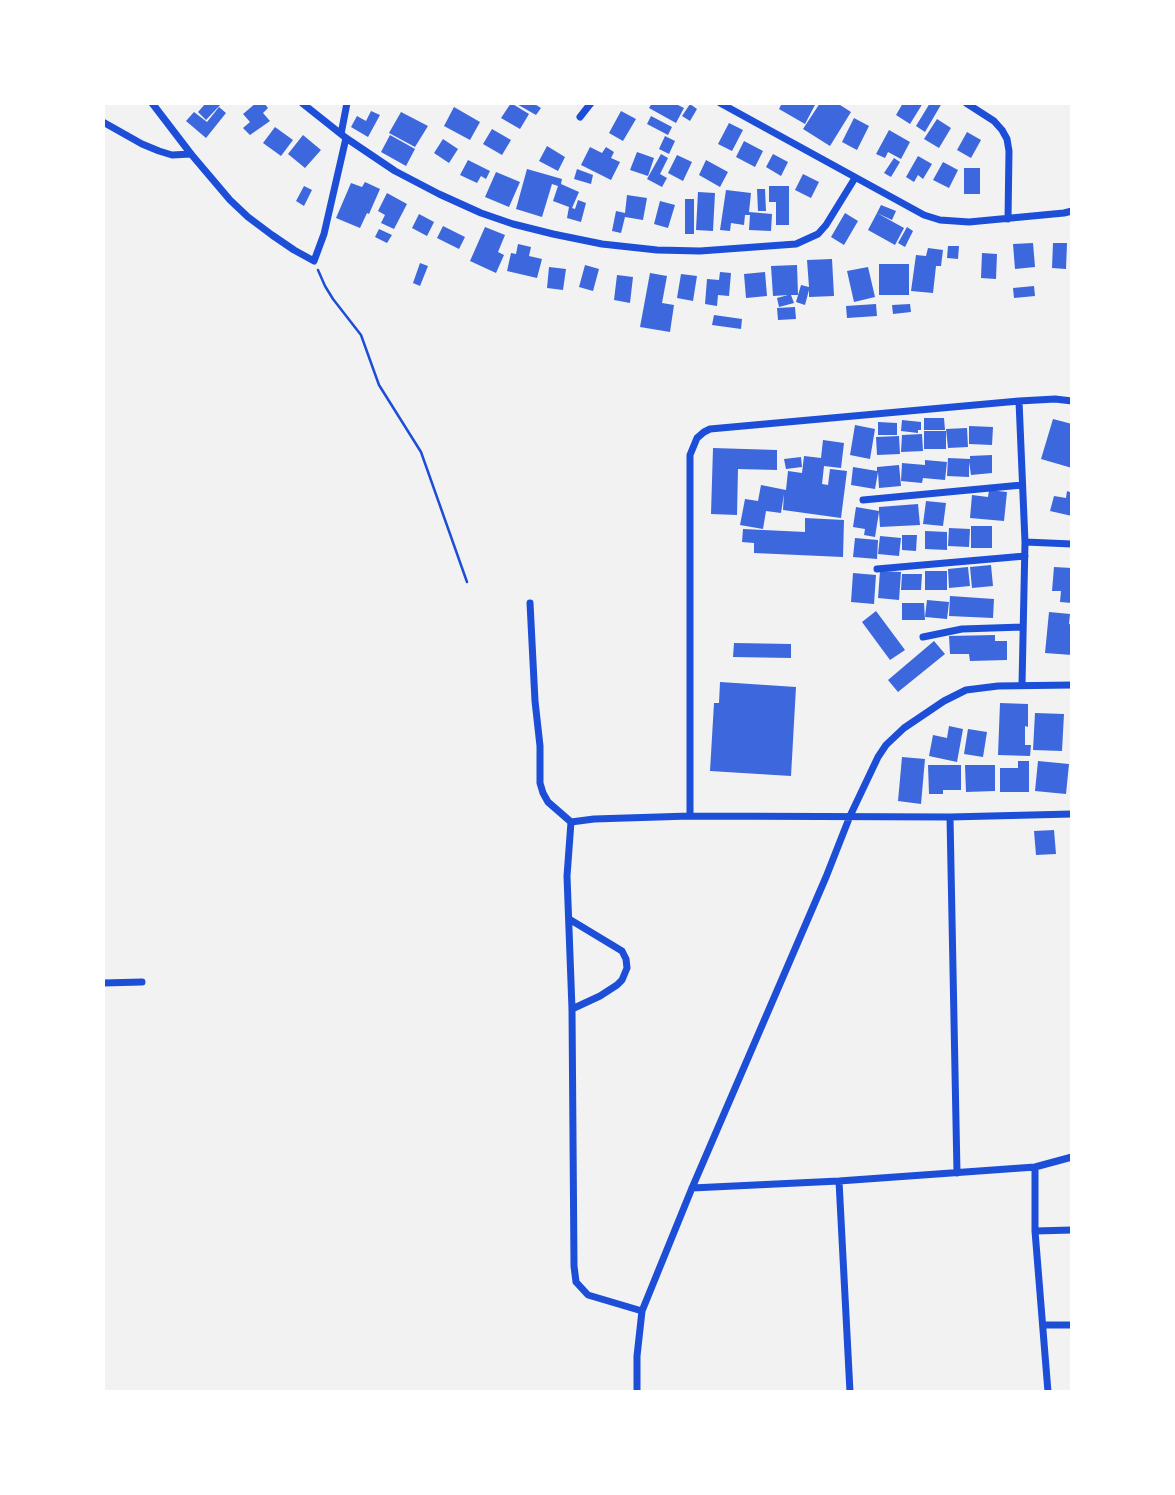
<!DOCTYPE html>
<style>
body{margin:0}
#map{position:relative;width:1175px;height:1495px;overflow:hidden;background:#f2f2f2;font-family:Montserrat,sans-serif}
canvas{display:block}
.frame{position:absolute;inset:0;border:105px solid #fff;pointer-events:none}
</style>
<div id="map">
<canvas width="1175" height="1495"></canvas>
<div class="frame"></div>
</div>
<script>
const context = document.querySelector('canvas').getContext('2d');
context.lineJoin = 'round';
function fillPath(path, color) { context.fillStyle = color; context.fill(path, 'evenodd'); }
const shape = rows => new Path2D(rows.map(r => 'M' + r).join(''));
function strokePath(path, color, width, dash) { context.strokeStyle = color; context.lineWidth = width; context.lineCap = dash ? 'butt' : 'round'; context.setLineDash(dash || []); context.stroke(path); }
fillPath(shape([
 [206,103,222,103,206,120,198,112],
 [256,103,264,103,268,108,263,113,270,121,250,135,243,128,250,122,243,114],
 [511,103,529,114,520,129,501,118],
 [515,103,533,103,541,108,536,115],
 [652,103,674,103,684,108,676,123,649,108],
 [782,103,816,103,805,124,779,109],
 [820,103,837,103,851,112,830,146,803,129],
 [903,103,923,103,910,124,896,115],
 [930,103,942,103,925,132,916,126],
 [690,104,697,109,690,121,682,116],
 [219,107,226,113,206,138,186,121,194,112,207,122],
 [454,107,480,122,470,140,444,126],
 [371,111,380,115,368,137,351,127,357,116,366,121],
 [621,111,636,119,623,141,609,133],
 [401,112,428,126,415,147,389,133],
 [651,116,672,127,668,135,647,124],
 [854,118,869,126,857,150,842,142],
 [937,119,951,128,939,148,924,139],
 [729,123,743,130,732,151,718,144],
 [275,127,293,140,281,156,263,143],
 [492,129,511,140,502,155,483,144],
 [889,130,910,142,901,159,888,152,885,158,876,154],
 [967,132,981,140,971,158,957,150],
 [303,135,321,150,305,168,288,154],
 [390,135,415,149,406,166,381,152],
 [665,136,675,141,669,154,659,149],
 [443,139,458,149,449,163,434,153],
 [744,141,763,151,755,167,736,157],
 [547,146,565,157,558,171,539,161],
 [590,147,602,153,606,147,614,152,611,158,620,162,611,180,581,165],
 [637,152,654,158,648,176,630,170],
 [661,154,668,158,660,174,667,178,662,187,647,179],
 [773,154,788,162,781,176,766,167],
 [677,155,692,162,683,181,668,173],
 [918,156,932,164,923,179,918,175,914,182,906,177],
 [894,158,900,162,891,177,884,173],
 [468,160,490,171,486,179,481,176,477,183,460,175],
 [706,160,728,172,720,187,699,175],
 [943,162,958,170,949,188,933,180],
 [964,168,980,168,980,194,964,194],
 [527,169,562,179,561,184,579,192,572,208,575,209,578,200,586,203,581,222,567,218,569,207,553,201,558,186,552,184,542,217,516,209],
 [577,169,593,175,591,184,574,179],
 [496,172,520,182,509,207,485,197],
 [803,174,819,182,811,198,795,190],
 [365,182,380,189,369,214,367,213,360,228,336,218,351,183,362,187],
 [304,186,312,190,304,206,296,201],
 [769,186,789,186,789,225,776,225,776,202,769,202],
 [757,189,765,189,766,211,758,211],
 [726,190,751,193,749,212,772,214,771,231,749,230,750,215,745,215,744,225,731,223,730,231,720,230],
 [698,192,715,193,713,231,696,230],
 [387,193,407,204,394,229,381,223,385,215,378,211],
 [627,195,647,198,643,220,625,217,621,233,612,231,616,211,625,213],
 [685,199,694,199,694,234,685,234],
 [660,201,675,205,668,228,654,224],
 [881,205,896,211,892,220,877,213],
 [845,213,858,221,844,245,831,237],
 [877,213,904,228,895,245,868,230],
 [419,214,434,222,427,236,412,228],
 [443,226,465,237,459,249,437,238],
 [485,227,505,235,498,252,504,255,496,273,470,261],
 [907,227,913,231,905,247,898,243],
 [379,229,392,235,387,243,375,237],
 [1033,243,1035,267,1015,269,1013,244],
 [1053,243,1067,243,1066,269,1052,268],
 [518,244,531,247,529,256,542,259,537,278,507,271,511,253,516,254],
 [948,246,959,246,958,259,947,258],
 [928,248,943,250,941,266,936,266,933,293,911,291,916,255,926,256],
 [982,253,997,254,996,279,981,278],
 [832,259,834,296,809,297,809,290,805,305,796,302,801,285,809,287,807,260],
 [420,263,428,266,420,286,413,283],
 [879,264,909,264,909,295,879,295],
 [585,265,599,269,593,291,579,287],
 [797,265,798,295,791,295,794,303,779,307,777,298,788,295,773,296,771,266],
 [549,267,566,269,563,290,547,288],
 [868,267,875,297,854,302,847,271],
 [720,272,731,273,729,296,718,295,717,306,705,304,707,279,719,280],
 [765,272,767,296,746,298,744,274],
 [650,273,667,276,662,303,674,305,670,332,640,327],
 [681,274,697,276,693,301,677,298],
 [617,275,633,277,630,303,614,300],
 [1034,286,1035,296,1014,298,1013,288],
 [876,304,877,316,847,318,846,306],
 [910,304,911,312,893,314,892,305],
 [795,307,796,319,778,320,777,308],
 [714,315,742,319,741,329,712,325],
 [924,418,944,418,945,430,924,430],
 [1053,419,1072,424,1072,468,1041,459],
 [902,420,921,422,921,430,918,430,918,433,901,431],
 [878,422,897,423,897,435,878,435],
 [855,425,875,429,870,459,850,455],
 [969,426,993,427,992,445,969,444],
 [967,428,968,447,948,448,946,429],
 [924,431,946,431,946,449,924,449],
 [922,434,923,451,901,452,902,435],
 [899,436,900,454,877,455,876,437],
 [823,440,844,443,841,468,824,466,822,484,828,485,830,469,847,471,841,518,783,510,784,494,781,513,766,511,763,529,740,525,745,499,758,501,761,485,786,490,788,471,802,473,804,456,821,458],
 [713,448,777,450,777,470,738,469,737,515,711,514],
 [992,455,992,473,971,475,969,462,969,477,947,476,948,458,970,459,970,456],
 [801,457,802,467,786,469,784,459],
 [925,460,947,462,945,480,923,478,922,483,901,481,902,463,925,465],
 [899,465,901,486,879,488,878,472,875,489,851,485,853,467,877,471,877,467],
 [989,490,1007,492,1004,521,970,518,972,495,988,497],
 [1067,491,1072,493,1072,516,1050,511,1054,496,1066,498],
 [926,501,946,503,943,526,923,524],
 [918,504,920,525,880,527,879,512,875,537,864,535,865,529,853,527,856,507,879,511,879,507],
 [805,518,844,520,843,557,754,553,754,543,742,542,743,529,805,532],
 [971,526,992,526,992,548,971,548],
 [949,528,970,529,969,547,948,546],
 [925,531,947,532,947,550,925,549],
 [902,535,917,535,916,551,902,550],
 [880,536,901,538,899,556,878,554],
 [855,538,878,540,877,559,853,557],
 [991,565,993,586,972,588,970,567],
 [968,567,970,586,949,588,948,569],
 [1054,567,1072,568,1072,603,1060,602,1061,591,1052,591],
 [880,571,901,572,899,600,878,598],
 [925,571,947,571,947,590,925,590],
 [853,573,876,575,874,604,851,602],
 [902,574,922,574,921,590,901,590],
 [950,596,994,599,993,618,949,616],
 [927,600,949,602,947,619,925,617],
 [902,603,924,603,925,620,902,620],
 [876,611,905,650,890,660,862,622],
 [1049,612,1070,614,1069,624,1072,625,1072,655,1045,653],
 [995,635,995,641,1007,641,1007,660,970,661,969,654,950,654,949,636],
 [934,641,945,654,898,692,888,680],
 [734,643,791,644,791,658,733,657],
 [720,682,796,687,791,776,710,771,714,703,719,703],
 [1000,703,1028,704,1028,727,1025,726,1025,745,1031,745,1030,756,998,755],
 [1035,713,1064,714,1062,751,1033,750],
 [949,726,963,729,957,762,929,756,933,735,947,738],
 [968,729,987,732,983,757,964,754],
 [902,757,925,759,921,804,898,801],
 [1018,761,1029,761,1029,792,1000,792,1000,768,1018,768],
 [1038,761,1069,764,1066,794,1035,791],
 [928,765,961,765,961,790,943,790,943,794,929,794],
 [965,765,995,765,995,791,966,792],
 [1054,830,1056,854,1036,855,1034,831]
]), '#3d67dc');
strokePath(shape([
 [318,270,325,286,333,299,361,335,379,385,421,452,467,582]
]), '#1d4ed8', 2.5);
strokePath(shape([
 [152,103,191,154,230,200,248,217,272,235,294,250,314,261,324,234,346,138],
 [302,103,346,138,395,171,439,194,481,213,513,224,553,234,602,244,657,250,700,251,796,244,818,234,826,225,855,178],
 [720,103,924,215,940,220,969,222,1064,213,1072,211],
 [966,103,994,121,1002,130,1007,139,1009,151,1008,219],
 [580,117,591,103],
 [103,122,142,144,159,151,172,155,191,154],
 [341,134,347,103],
 [1019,401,1025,542,1022,685],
 [863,500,1022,485],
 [1025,542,1072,544],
 [877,569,1025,556],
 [530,603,535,701,540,746,540,783,543,793,548,802,571,822],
 [923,637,962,629,1023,627],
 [690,816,690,455,697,438,704,432,710,429,1019,401,1055,399,1072,401],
 [950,817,957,1173],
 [571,822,567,876,572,1009,574,1266,576,1282,588,1295,642,1311],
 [571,822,594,819,690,816,950,817,1072,814],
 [569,919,622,951,626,959,627,968,622,980,617,985,600,996,572,1009],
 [103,983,142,982],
 [1035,1167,1035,1231,1048,1392],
 [839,1181,850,1392],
 [692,1188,839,1181,1035,1167,1072,1157],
 [1035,1231,1072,1230],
 [1043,1325,1072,1325],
 [637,1392,637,1356,642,1311,692,1188,826,877,850,816,878,757,886,745,904,728,944,701,966,690,998,686,1072,685]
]), '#1d4ed8', 7);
</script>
